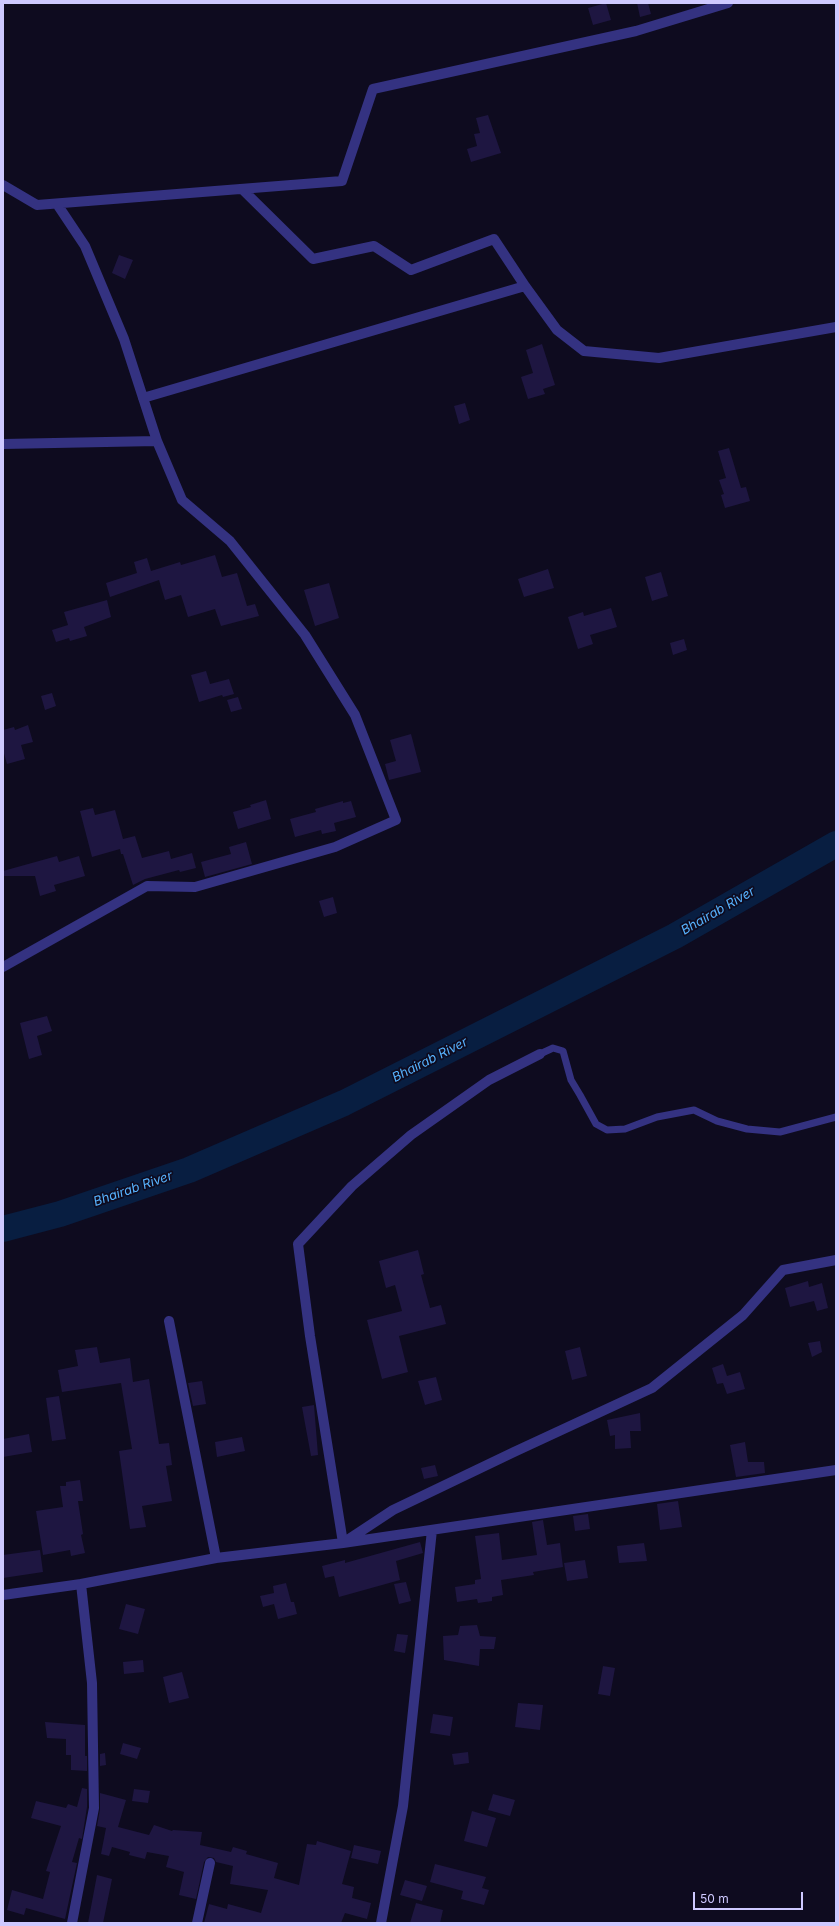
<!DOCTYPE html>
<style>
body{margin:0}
#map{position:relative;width:839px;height:1926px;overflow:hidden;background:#0e0b1f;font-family:Inter,sans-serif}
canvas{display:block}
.frame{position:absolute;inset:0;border:4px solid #cec9ff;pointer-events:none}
.scale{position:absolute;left:693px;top:1892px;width:110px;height:18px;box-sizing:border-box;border:2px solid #cec9ff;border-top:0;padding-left:5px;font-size:12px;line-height:14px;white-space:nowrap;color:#cec9ff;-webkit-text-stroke:3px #0e0b1f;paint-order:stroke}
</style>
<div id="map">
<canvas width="839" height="1926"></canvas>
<div class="frame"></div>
<div class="scale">50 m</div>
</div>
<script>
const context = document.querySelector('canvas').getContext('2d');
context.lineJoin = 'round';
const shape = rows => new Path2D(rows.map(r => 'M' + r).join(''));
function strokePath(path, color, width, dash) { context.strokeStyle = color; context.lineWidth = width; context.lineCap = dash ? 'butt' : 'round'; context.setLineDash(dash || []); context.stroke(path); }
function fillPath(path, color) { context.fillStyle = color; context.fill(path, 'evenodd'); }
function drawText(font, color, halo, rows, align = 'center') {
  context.font = font + ' Inter,sans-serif'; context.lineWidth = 3.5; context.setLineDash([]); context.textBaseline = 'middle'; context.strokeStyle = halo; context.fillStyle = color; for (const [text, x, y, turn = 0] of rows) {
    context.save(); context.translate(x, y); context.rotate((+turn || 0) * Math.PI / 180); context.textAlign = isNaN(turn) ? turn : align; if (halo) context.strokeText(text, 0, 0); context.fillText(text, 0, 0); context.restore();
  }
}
strokePath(shape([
 [3,1229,60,1214,189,1170,344,1103,675,936,836,844]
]), '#081e41', 26);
fillPath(shape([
 [606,3,611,20,593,25,588,8],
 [637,3,648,3,651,14,640,17],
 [488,115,501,153,471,162,467,149,477,146,474,134,480,133,476,118],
 [119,255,133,260,125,279,112,273],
 [542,344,555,385,543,389,545,394,528,399,521,377,533,373,526,350],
 [465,403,470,420,459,424,454,406],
 [729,448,741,488,746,487,750,501,725,508,721,495,724,494,719,480,726,478,718,451],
 [215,555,222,577,237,573,247,606,255,604,259,616,221,626,215,609,188,617,181,595,165,600,159,580,110,597,106,583,137,573,134,562,147,558,151,571,180,562,181,565],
 [548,569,554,588,524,597,518,579],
 [661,572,668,596,652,601,645,577],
 [329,583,339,618,315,626,304,590],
 [107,600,111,617,84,627,87,636,70,641,69,638,56,642,52,630,68,625,64,612],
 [611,608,617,627,590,635,593,644,578,649,568,617,583,612,584,616],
 [684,639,687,650,673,655,670,643],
 [206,671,210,684,229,679,234,694,223,697,222,695,199,702,191,675],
 [52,693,56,706,45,710,41,696],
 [238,697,242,709,231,712,227,700],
 [28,725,33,742,21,745,25,759,7,764,3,750,3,730,14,727,15,730],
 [411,734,421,772,389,780,385,764,396,761,390,740],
 [266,800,271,819,238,829,233,812,251,807,250,805],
 [343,801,343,803,351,801,356,817,334,823,336,831,322,834,321,830,295,837,290,819,316,812,315,809],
 [93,808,95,815,115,810,123,839,135,836,142,858,169,851,171,859,192,853,196,868,180,872,179,870,145,879,133,885,123,854,121,854,120,849,92,857,80,811],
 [246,842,252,864,205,877,201,862,231,854,229,847],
 [57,856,59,862,79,856,85,876,54,885,56,891,40,896,35,876,3,876,3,871],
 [333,897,337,913,324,917,319,901],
 [47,1016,52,1031,37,1036,42,1055,29,1059,20,1023],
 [418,1250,424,1274,421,1275,430,1308,441,1305,446,1324,399,1336,408,1372,382,1379,367,1320,402,1311,395,1285,386,1288,379,1261],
 [808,1281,809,1287,822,1283,828,1308,817,1311,814,1301,790,1307,785,1288],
 [820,1341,822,1352,812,1357,808,1343],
 [97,1347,100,1363,130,1358,133,1382,149,1379,159,1444,169,1443,172,1465,166,1466,172,1501,142,1506,146,1527,130,1529,119,1451,132,1449,121,1383,62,1392,58,1370,78,1366,75,1350],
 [580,1347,587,1376,572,1380,565,1351],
 [723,1364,727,1376,740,1372,745,1389,727,1394,723,1383,717,1384,712,1368],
 [436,1377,442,1400,425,1405,418,1381],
 [202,1381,206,1404,193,1406,188,1383],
 [59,1396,66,1439,52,1441,46,1398],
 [314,1405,318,1455,311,1456,302,1407],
 [640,1413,641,1431,630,1431,631,1448,615,1449,615,1435,610,1436,607,1420],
 [29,1434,32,1452,3,1457,3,1439],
 [242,1437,245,1451,217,1457,215,1442],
 [745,1442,748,1462,764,1462,765,1473,736,1477,730,1445],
 [435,1465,438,1476,424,1479,421,1468],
 [80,1480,83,1501,78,1501,83,1534,81,1535,85,1553,71,1556,70,1550,43,1555,36,1511,63,1507,60,1486,66,1486,66,1482],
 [678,1501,682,1527,660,1530,657,1504],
 [588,1514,590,1529,575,1531,573,1516],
 [543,1520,547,1545,560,1543,563,1567,533,1572,534,1575,501,1580,503,1595,492,1597,492,1601,478,1603,477,1599,457,1602,455,1587,475,1584,475,1580,481,1579,475,1536,499,1533,502,1560,537,1555,532,1522],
 [420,1542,423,1553,396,1561,400,1580,339,1597,334,1576,325,1578,322,1566,345,1560,345,1563],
 [644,1543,647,1561,619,1563,617,1546],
 [40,1550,43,1572,3,1578,3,1555],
 [585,1560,588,1578,567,1581,564,1563],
 [406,1582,411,1601,399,1604,394,1584],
 [286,1583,291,1602,294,1602,297,1614,278,1619,274,1604,263,1607,260,1596,274,1593,273,1586],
 [126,1604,145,1609,138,1634,119,1629],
 [477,1625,480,1636,496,1637,494,1649,480,1649,479,1666,444,1660,443,1636,458,1635,460,1626],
 [397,1634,408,1635,405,1653,394,1651],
 [143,1660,144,1672,124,1674,123,1662],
 [603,1666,615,1668,610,1696,598,1694],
 [182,1672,189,1698,169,1703,163,1677],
 [518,1703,543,1705,540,1730,515,1727],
 [433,1714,453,1717,450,1736,430,1733],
 [45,1722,85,1725,85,1756,87,1756,87,1771,71,1770,71,1755,66,1755,66,1739,47,1738],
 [123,1743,141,1748,137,1759,120,1754],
 [468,1752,469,1763,454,1765,452,1754],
 [105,1753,106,1765,100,1766,100,1754],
 [82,1788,87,1789,87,1807,82,1839,79,1838,72,1862,77,1863,65,1919,26,1908,24,1915,7,1910,12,1890,43,1899,50,1872,46,1871,61,1826,31,1818,36,1801,66,1808,68,1804,77,1807],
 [134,1789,150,1791,148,1803,132,1801],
 [100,1793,126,1800,118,1827,149,1835,154,1825,172,1831,173,1830,202,1832,200,1845,231,1852,233,1847,247,1851,246,1854,278,1863,274,1878,299,1885,307,1844,316,1845,317,1841,351,1851,342,1884,354,1887,352,1898,371,1903,367,1919,345,1913,341,1923,204,1923,209,1904,227,1909,228,1904,261,1913,268,1890,230,1884,233,1866,216,1862,214,1858,208,1857,204,1862,196,1899,179,1895,184,1872,166,1867,169,1856,147,1852,145,1859,129,1855,130,1852,112,1847,109,1856,101,1854,106,1828,97,1826,100,1809],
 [493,1794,515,1800,510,1816,488,1810],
 [472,1811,496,1818,487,1847,464,1841],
 [354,1845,381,1851,378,1864,351,1858],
 [435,1864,486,1877,482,1888,489,1890,484,1905,461,1899,463,1891,430,1882],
 [97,1875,112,1879,103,1923,88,1923],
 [405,1880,427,1886,422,1901,400,1895],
 [416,1903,443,1910,440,1923,410,1923]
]), '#1e1641');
strokePath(shape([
 [540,1054,553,1048,563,1051,571,1080,580,1095,596,1124,607,1130,625,1129,657,1117,694,1110,717,1121,747,1129,780,1132,836,1117]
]), '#343281', 7);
strokePath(shape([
 [3,185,37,205,342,181,373,89,636,31,728,3],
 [242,189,313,259,374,246,411,270,494,239,525,286],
 [143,398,525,286,557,330,584,351,659,358,836,327],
 [3,444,157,441,124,339,85,246,57,204],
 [3,967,147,886,195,887,335,847,396,820,355,715,305,635,230,541,182,500,157,441],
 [836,1260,783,1270,743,1315,652,1388,514,1452,393,1510,343,1543,836,1470],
 [216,1558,343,1543,310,1336,298,1244,352,1186,411,1135,489,1080,540,1054],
 [81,1584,216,1558,169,1321],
 [3,1595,81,1584,92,1683,94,1808,72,1923],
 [197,1923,210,1863],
 [381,1923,403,1806,432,1530]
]), '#343281', 10);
drawText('italic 13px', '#57b3ff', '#0e0b1f', [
 ["Bhairab River",718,911,-30],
 ["Bhairab River",430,1060,-27],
 ["Bhairab River",133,1189,-19]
]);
</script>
